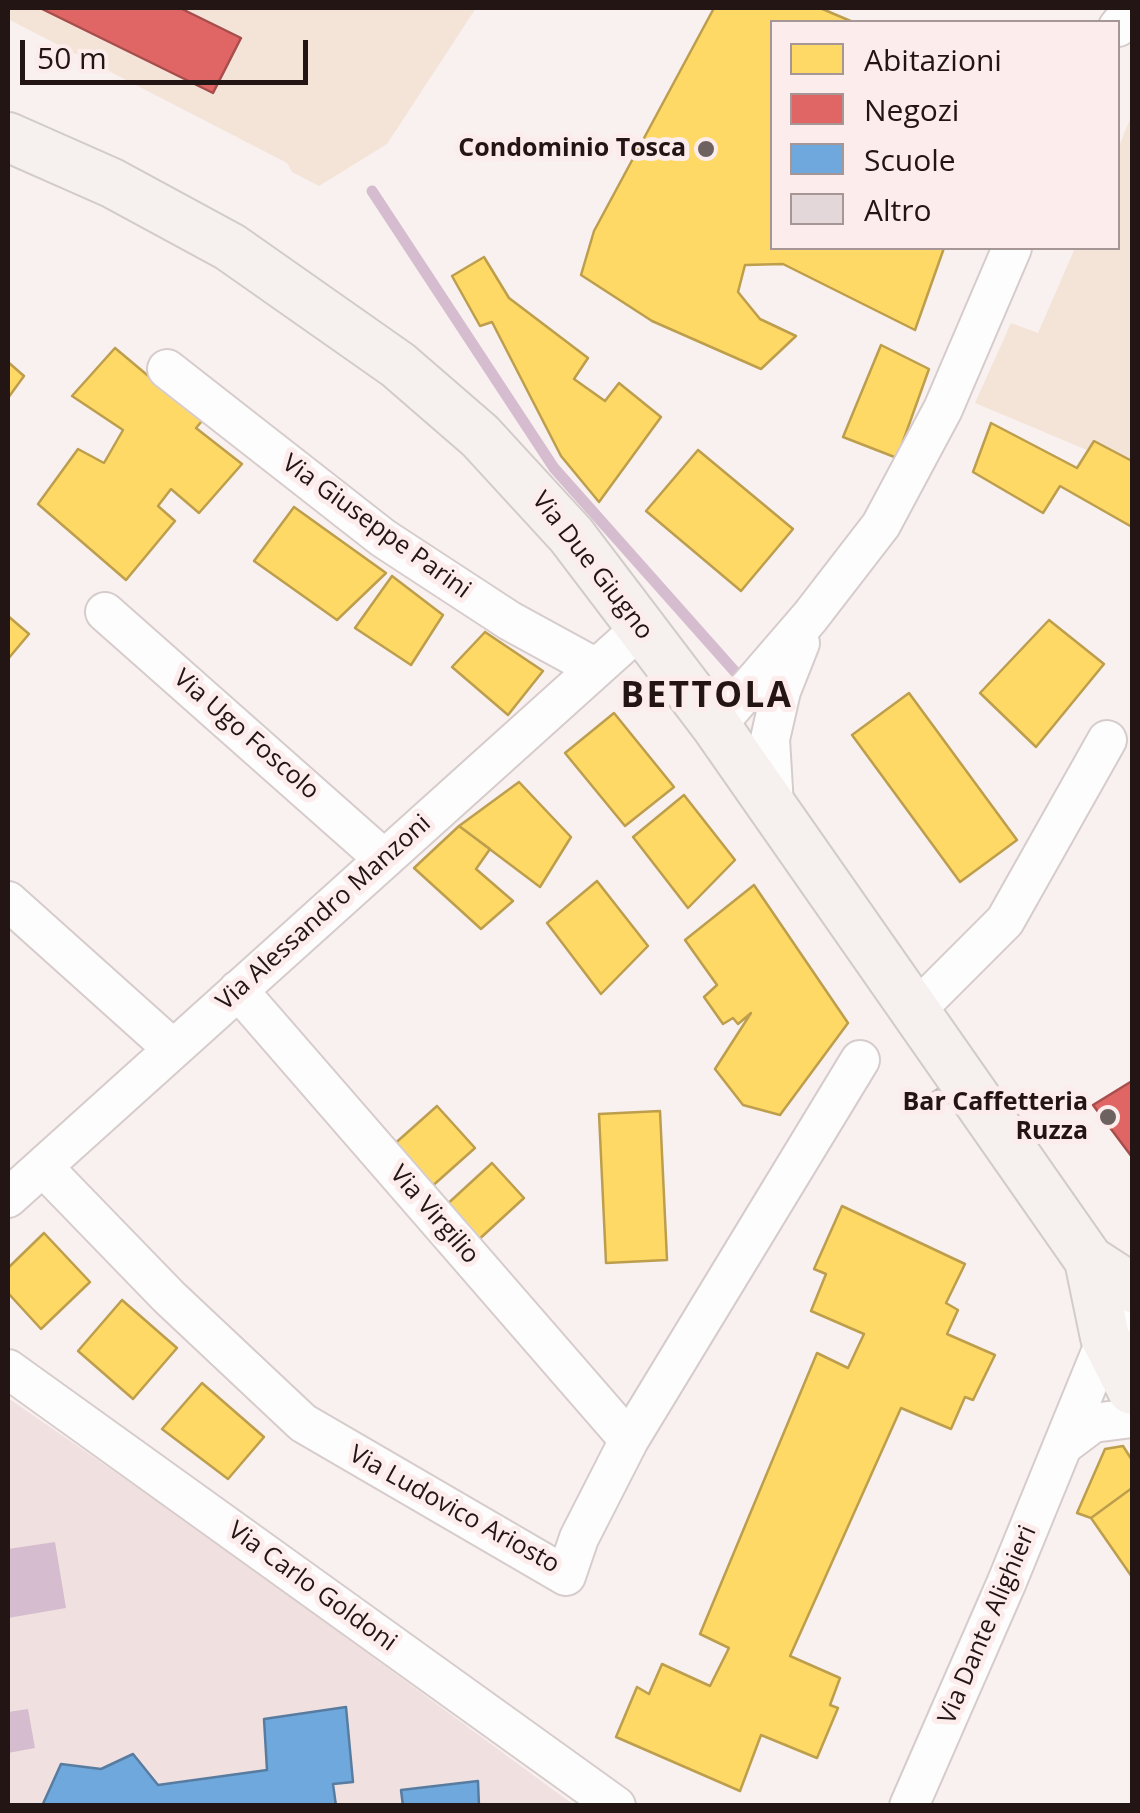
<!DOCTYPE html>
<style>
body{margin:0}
#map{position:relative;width:1140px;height:1813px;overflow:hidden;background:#f9f0f0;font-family:"Open Sans",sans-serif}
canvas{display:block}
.frame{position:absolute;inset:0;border:10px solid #231514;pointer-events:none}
.legend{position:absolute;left:770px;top:20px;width:350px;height:230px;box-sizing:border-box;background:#fdecec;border:2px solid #a69696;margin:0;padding:12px 18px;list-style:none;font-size:30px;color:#231514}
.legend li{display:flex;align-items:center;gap:20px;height:50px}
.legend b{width:50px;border:2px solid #a69696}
.scale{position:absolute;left:20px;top:40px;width:288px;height:45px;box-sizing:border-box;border:5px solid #231514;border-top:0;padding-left:12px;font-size:30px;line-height:35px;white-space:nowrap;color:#231514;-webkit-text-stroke:8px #fdecec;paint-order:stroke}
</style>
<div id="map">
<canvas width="1140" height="1813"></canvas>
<div class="frame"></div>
<ul class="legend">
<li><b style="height:28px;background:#ffd966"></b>Abitazioni</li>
<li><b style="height:28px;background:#e06666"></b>Negozi</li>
<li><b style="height:28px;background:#6fa8dc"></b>Scuole</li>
<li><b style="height:28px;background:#e4d7d9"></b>Altro</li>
</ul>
<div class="scale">50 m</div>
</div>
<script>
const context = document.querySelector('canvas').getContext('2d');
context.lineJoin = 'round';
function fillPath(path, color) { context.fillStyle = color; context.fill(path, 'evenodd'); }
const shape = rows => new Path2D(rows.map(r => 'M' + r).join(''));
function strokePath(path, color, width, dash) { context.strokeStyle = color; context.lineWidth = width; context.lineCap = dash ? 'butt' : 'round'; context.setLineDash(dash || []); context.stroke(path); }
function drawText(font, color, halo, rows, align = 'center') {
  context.font = font + ' "Open Sans",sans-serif'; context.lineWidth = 10; context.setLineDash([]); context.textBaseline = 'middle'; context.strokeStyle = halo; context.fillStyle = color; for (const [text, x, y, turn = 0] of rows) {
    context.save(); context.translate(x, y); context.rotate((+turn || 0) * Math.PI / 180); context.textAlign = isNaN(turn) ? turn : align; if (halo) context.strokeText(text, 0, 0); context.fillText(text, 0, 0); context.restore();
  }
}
fillPath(shape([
 [8,1398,208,1536,574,1805,8,1805]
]), '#f0e1e0');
fillPath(shape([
 [8,8,476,8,387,144,319,186,292,172,287,163,8,19],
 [1132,114,1132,469,975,403,1011,323,1038,333,1075,248,1118,248,1118,149]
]), '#f4e4d7');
fillPath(shape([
 [55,1542,66,1608,8,1618,8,1549],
 [28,1709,35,1748,8,1753,8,1712]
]), '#d5bcce');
const homes = shape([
 [714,8,820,8,853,22,772,22,772,248,944,248,915,330,783,264,745,265,738,292,760,319,796,336,761,369,652,321,581,275,594,231,714,8],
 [484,257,509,298,588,358,574,379,605,401,619,383,661,417,599,502,561,456,492,322,480,326,452,276,484,257],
 [881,345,929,369,897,458,843,437,881,345],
 [115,348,202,421,196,428,242,464,199,513,171,489,158,506,175,521,126,580,38,504,78,449,104,463,123,430,72,396,115,348],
 [8,362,24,376,8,398,8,362],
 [991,423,1077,468,1094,441,1132,461,1132,527,1060,486,1043,513,973,472,991,423],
 [698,450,793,529,741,591,646,511,698,450],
 [294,507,386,573,337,620,254,561,294,507],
 [392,576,443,615,411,665,355,628,392,576],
 [8,616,29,634,8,659,8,616],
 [1049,620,1104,664,1036,747,980,693,1049,620],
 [485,632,543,671,508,715,452,667,485,632],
 [909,693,1017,840,960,882,852,735,909,693],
 [614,713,674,787,625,826,565,753,614,713],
 [519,782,571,837,540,887,459,826,519,782],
 [684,795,735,860,688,908,633,837,684,795],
 [459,826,490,849,476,869,513,901,481,929,414,868,459,826],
 [597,881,648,946,601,994,547,923,597,881],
 [754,885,848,1023,780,1115,743,1105,715,1069,751,1013,738,1024,733,1018,723,1024,704,997,717,985,685,940,754,885],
 [437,1106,475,1148,429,1189,391,1147,437,1106],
 [660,1111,667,1260,606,1263,599,1114,660,1111],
 [492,1163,524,1198,475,1243,443,1208,492,1163],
 [842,1206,965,1264,946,1303,958,1310,947,1334,995,1355,973,1400,965,1397,951,1429,901,1408,790,1656,840,1678,830,1705,838,1708,817,1758,761,1735,740,1791,616,1737,637,1687,649,1694,662,1664,710,1686,729,1648,700,1634,817,1353,848,1368,864,1334,811,1311,826,1274,814,1269,842,1206],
 [44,1233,90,1282,41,1329,8,1293,8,1268,44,1233],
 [122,1300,177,1348,133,1399,78,1351,122,1300],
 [202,1383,264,1437,228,1479,162,1429,202,1383],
 [1123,1446,1132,1460,1132,1488,1091,1518,1077,1513,1105,1449,1123,1446],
 [1132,1488,1132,1577,1091,1518,1132,1488]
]);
fillPath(homes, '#ffd966');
strokePath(homes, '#bd9e4d', 2.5);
const shops = shape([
 [40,8,180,8,241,38,213,93,40,8],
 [1132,1081,1132,1157,1093,1105,1132,1081]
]);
fillPath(shops, '#e06666');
strokePath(shops, '#a74e4d', 2.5);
const schools = shape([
 [346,1707,353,1782,333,1784,336,1806,42,1806,61,1764,101,1769,133,1754,158,1785,267,1770,264,1719,346,1707],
 [478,1781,479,1806,403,1806,401,1790,478,1781]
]);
fillPath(schools, '#6fa8dc');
strokePath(schools, '#587ca0', 2.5);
strokePath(shape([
 [372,191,554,468,737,674]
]), '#d5bcce', 11);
const building = shape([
 [939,1088,948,1102,938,1108,929,1095,939,1088]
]);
fillPath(building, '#e4d7d9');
strokePath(building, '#c5babc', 2.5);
const minor = shape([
 [1118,27,1132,10],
 [167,369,383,538,510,621,596,668],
 [105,612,384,859],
 [716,726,810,617,881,525,943,409,1012,248],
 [774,806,770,739,781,691,800,643],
 [8,901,172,1048],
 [238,990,629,1440],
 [915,1011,1005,921,1107,740],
 [43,1167,169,1297,303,1423,566,1576,579,1538,629,1440,860,1060],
 [8,1198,641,628],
 [8,1369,616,1806],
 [1065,1444,1093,1423,1132,1418],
 [909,1806,1006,1584,1114,1320]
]);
const major = shape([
 [8,137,112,183,230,247,398,365,480,436,571,535,716,726,1089,1260,1132,1288],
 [1089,1260,1105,1337,1132,1390]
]);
strokePath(minor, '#d7cccc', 42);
strokePath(major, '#d1cbca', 52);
strokePath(minor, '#fefdfd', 38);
strokePath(major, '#f6f1ef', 48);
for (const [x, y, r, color] of [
 [706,149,10,"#6e6261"],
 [1108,1117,10,"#6e6261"]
]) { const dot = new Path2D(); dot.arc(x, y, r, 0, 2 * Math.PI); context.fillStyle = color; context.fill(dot); strokePath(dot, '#fdecec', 4); }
drawText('bold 25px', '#231514', '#fdecec', [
 ["Condominio Tosca",686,149],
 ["Bar Caffetteria",1088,1103],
 ["Ruzza",1088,1132]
], 'right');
drawText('25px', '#231514', '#fdecec', [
 ["Via Giuseppe Parini",376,527,36],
 ["Via Due Giugno",592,566,52],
 ["Via Ugo Foscolo",246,735,41],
 ["Via Alessandro Manzoni",324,913,-42],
 ["Via Virgilio",434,1215,49],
 ["Via Ludovico Ariosto",454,1510,29],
 ["Via Carlo Goldoni",312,1587,36],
 ["Via Dante Alighieri",988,1625,-67]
]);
context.letterSpacing = '2.5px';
drawText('bold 35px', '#231514', '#fdecec', [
 ["BETTOLA",707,697]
]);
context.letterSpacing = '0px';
</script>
